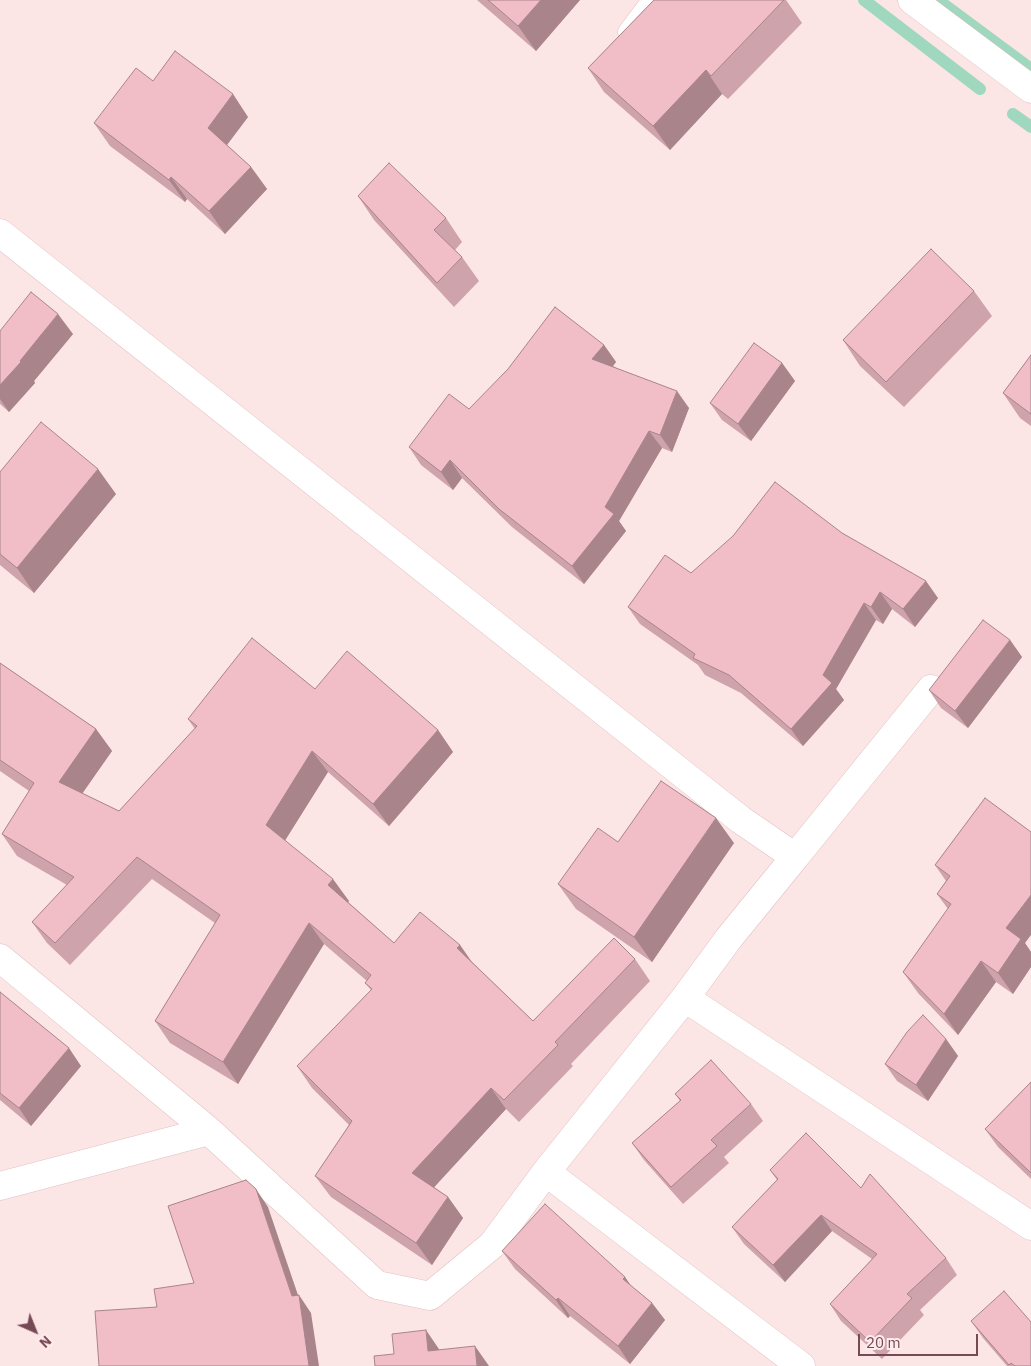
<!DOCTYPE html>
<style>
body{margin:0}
#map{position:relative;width:1031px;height:1366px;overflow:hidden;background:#fce5e5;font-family:"IBM Plex Sans",sans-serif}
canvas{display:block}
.north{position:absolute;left:10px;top:1306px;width:50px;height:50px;-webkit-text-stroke:4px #ffebeb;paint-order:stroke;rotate:136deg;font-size:14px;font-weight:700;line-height:20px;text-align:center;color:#754a55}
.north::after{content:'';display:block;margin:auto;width:18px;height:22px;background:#754a55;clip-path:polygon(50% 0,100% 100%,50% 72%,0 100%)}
.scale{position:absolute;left:858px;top:1334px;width:120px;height:22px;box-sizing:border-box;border:2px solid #754a55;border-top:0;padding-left:6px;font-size:15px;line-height:18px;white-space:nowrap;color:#754a55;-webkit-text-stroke:4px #ffebeb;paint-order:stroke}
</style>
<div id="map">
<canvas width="1031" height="1366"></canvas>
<div class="north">N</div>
<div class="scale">20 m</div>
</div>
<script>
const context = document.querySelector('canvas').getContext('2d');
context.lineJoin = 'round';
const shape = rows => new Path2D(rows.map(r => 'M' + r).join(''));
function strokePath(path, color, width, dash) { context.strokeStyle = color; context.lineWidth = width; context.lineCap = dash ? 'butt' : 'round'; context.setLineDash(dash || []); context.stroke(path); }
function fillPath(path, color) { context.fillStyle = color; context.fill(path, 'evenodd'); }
strokePath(shape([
 [864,0,980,89],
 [938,0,1031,69],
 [1013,114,1031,127]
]), '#a0d7bf', 12);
const service = shape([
 [627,32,651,0]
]);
const minor = shape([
 [912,0,1031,89],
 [0,233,741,820,795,857,729,938,685,998,546,1172,492,1245,430,1296,377,1285,209,1131,0,958],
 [795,857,931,689],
 [685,998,1031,1226],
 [546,1172,801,1366],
 [0,1186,209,1131]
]);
strokePath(service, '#e1c0c5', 19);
strokePath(minor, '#e1c0c5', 29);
strokePath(service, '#fff', 18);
strokePath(minor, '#fff', 28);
fillPath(shape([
 [477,0,580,0,536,51],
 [654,0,786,0,802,23,728,99,722,94,670,150,604,92,588,68],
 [153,81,248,117,227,145,251,167,267,189,225,234,187,199,185,202,110,146,94,123],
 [358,196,446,218,462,242,455,250,462,257,479,281,454,307,374,220],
 [974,291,992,316,904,407,860,366,843,340],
 [0,331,73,334,34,381,35,383,9,412,0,404],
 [604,345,616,362,613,366,689,408,672,452,662,448,619,521,626,531,584,584,512,527,462,478,453,490,421,465,409,447,469,409],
 [1031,355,1031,426,1020,418,1003,393],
 [782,363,795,381,751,441,722,420,710,403],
 [0,472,116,494,34,593,0,565],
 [842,533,938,598,915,627,892,609,883,624,876,620,836,689,844,700,803,746,741,693,705,675,698,665,640,624,628,607,691,573],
 [1010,640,1022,657,968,728,941,708,929,690],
 [0,663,96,729,112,751,82,793,119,811,195,729,188,719,315,689,438,730,453,752,389,826,328,772,285,840,349,901,348,902,394,943,460,945,472,962,533,1021,635,959,650,981,571,1064,573,1066,519,1122,506,1109,434,1187,448,1197,463,1218,432,1265,331,1197,315,1176,349,1125,312,1088,297,1066,371,990,365,983,367,981,324,944,238,1084,170,1043,155,1021,215,923,152,879,70,965,47,943,32,922,67,885,17,856,2,834,29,791,0,771],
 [985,798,1025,943,1031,952,1031,967,1013,994,996,982,958,1035,918,993,903,972,948,909,937,894,946,881,935,865],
 [618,842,734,843,652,962,576,909,558,884],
 [0,992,81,1066,31,1126,0,1100],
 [946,1039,958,1056,928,1101,897,1081,885,1064],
 [1031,1082,1031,1179,998,1147,985,1129],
 [675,1094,751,1104,763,1121,724,1157,729,1163,683,1204,644,1160,632,1143,680,1101],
 [770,1170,861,1188,946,1258,957,1275,920,1310,924,1315,882,1359,841,1321,830,1304,872,1259,832,1231,785,1282,744,1244,732,1227,777,1180],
 [502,1251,625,1277,631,1286,652,1303,665,1320,630,1364,570,1316,568,1318,515,1269],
 [971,1321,1031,1366,1007,1366,983,1338]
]), '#cfa3ab');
fillPath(shape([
 [541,0,580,0,536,51,518,26],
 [706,70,722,94,670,150,653,126],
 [233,94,248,117,223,150,208,128],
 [251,167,267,189,225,234,209,211],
 [171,177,187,199,185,202,169,180],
 [58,314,73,334,34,381,35,383,9,412,0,399,0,385],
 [604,345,616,362,605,376,592,359],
 [782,363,795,381,751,441,738,424],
 [677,391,689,408,672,452,660,435],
 [649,431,662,448,619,521,626,531,584,584,572,566,605,507],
 [450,460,462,478,453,490,441,472],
 [98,469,116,494,34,593,17,568],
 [926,581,938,598,915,627,903,609],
 [880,592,892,609,883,624,871,607],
 [864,603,876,620,836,689,844,700,803,746,791,729],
 [1010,640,1022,657,968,728,955,711],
 [96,729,112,751,75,804,59,782],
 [438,730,453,752,389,826,373,804],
 [312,751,328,772,281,847,266,825],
 [716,818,734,843,652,962,634,937],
 [333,879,349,901,344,907,328,885],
 [1031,895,1031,935,1025,943,1031,952,1031,967,1013,994,998,973,1006,928],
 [309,923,324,944,238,1084,223,1062],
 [460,945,475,967,457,948],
 [981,961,996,982,958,1035,944,1014],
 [946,1039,958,1056,928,1101,916,1085],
 [69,1048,81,1066,31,1126,19,1108],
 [491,1088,506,1109,427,1195,412,1173],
 [256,1189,268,1207,299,1298,299,1295,311,1313,319,1366,309,1366,292,1296],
 [448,1197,463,1218,432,1265,416,1243],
 [821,1215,832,1231,785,1282,773,1265],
 [625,1277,637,1295,623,1279],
 [558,1298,570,1316,568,1318,556,1300],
 [652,1303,665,1320,630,1364,618,1346],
 [426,1330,443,1355,428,1351],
 [475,1346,489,1366,477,1366]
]), '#a9848b');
const building = shape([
 [488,0,541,0,518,26,488,0],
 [654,0,784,0,711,76,706,70,653,126,588,68,654,0],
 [175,51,233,94,208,128,251,167,209,211,171,177,169,180,94,123,136,68,153,81,175,51],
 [389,163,446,218,434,230,462,257,437,283,358,196,389,163],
 [931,249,974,291,886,382,843,340,931,249],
 [31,292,58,314,20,361,21,362,0,385,0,331,31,292],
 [555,307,604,345,592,359,677,391,660,435,649,431,605,507,614,514,572,566,499,509,450,460,441,472,409,447,449,394,469,409,508,369,555,307],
 [754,343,782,363,738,424,710,403,754,343],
 [1031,355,1031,414,1003,393,1031,355],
 [41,422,98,469,17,568,0,554,0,472,41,422],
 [775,482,842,533,926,581,903,609,880,592,871,607,864,603,823,675,832,683,791,729,729,675,693,658,695,654,628,607,665,555,691,573,733,536,775,482],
 [983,620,1010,640,955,711,929,690,983,620],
 [252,638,315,689,347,651,438,730,373,804,312,751,266,825,333,879,328,885,394,943,420,912,460,945,457,948,533,1021,614,938,635,959,555,1042,558,1045,504,1100,491,1088,412,1173,448,1197,416,1243,315,1176,352,1121,297,1066,372,989,365,983,371,975,309,923,223,1062,155,1021,220,915,137,857,55,943,32,922,74,877,2,834,34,783,0,760,0,663,96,729,59,782,119,811,197,726,188,719,252,638],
 [661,781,716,818,634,937,558,884,598,828,618,842,661,781],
 [985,798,1031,832,1031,895,1006,928,1021,939,998,973,981,961,944,1014,903,972,951,904,937,894,950,876,935,865,985,798],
 [0,992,69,1048,19,1108,0,1093,0,992],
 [923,1015,946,1039,916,1085,885,1064,907,1032,923,1015],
 [711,1060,751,1104,711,1140,717,1146,671,1187,632,1143,681,1100,675,1094,711,1060],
 [1031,1082,1031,1173,985,1129,1031,1082],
 [806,1133,861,1188,870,1174,946,1258,907,1294,912,1298,870,1342,830,1304,877,1254,821,1215,773,1265,732,1227,778,1179,770,1170,806,1133],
 [246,1180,256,1189,292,1296,299,1295,309,1366,99,1366,95,1311,157,1307,154,1289,194,1283,168,1206,246,1180],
 [545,1204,625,1277,623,1279,652,1303,618,1346,558,1298,556,1300,502,1251,545,1204],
 [1004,1291,1031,1322,1031,1366,1015,1366,1011,1363,1009,1365,971,1321,1004,1291],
 [426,1330,428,1351,475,1346,477,1366,375,1366,374,1356,394,1354,392,1334,426,1330]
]);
fillPath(building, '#f1bdc7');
strokePath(building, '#a9848b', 1);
</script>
